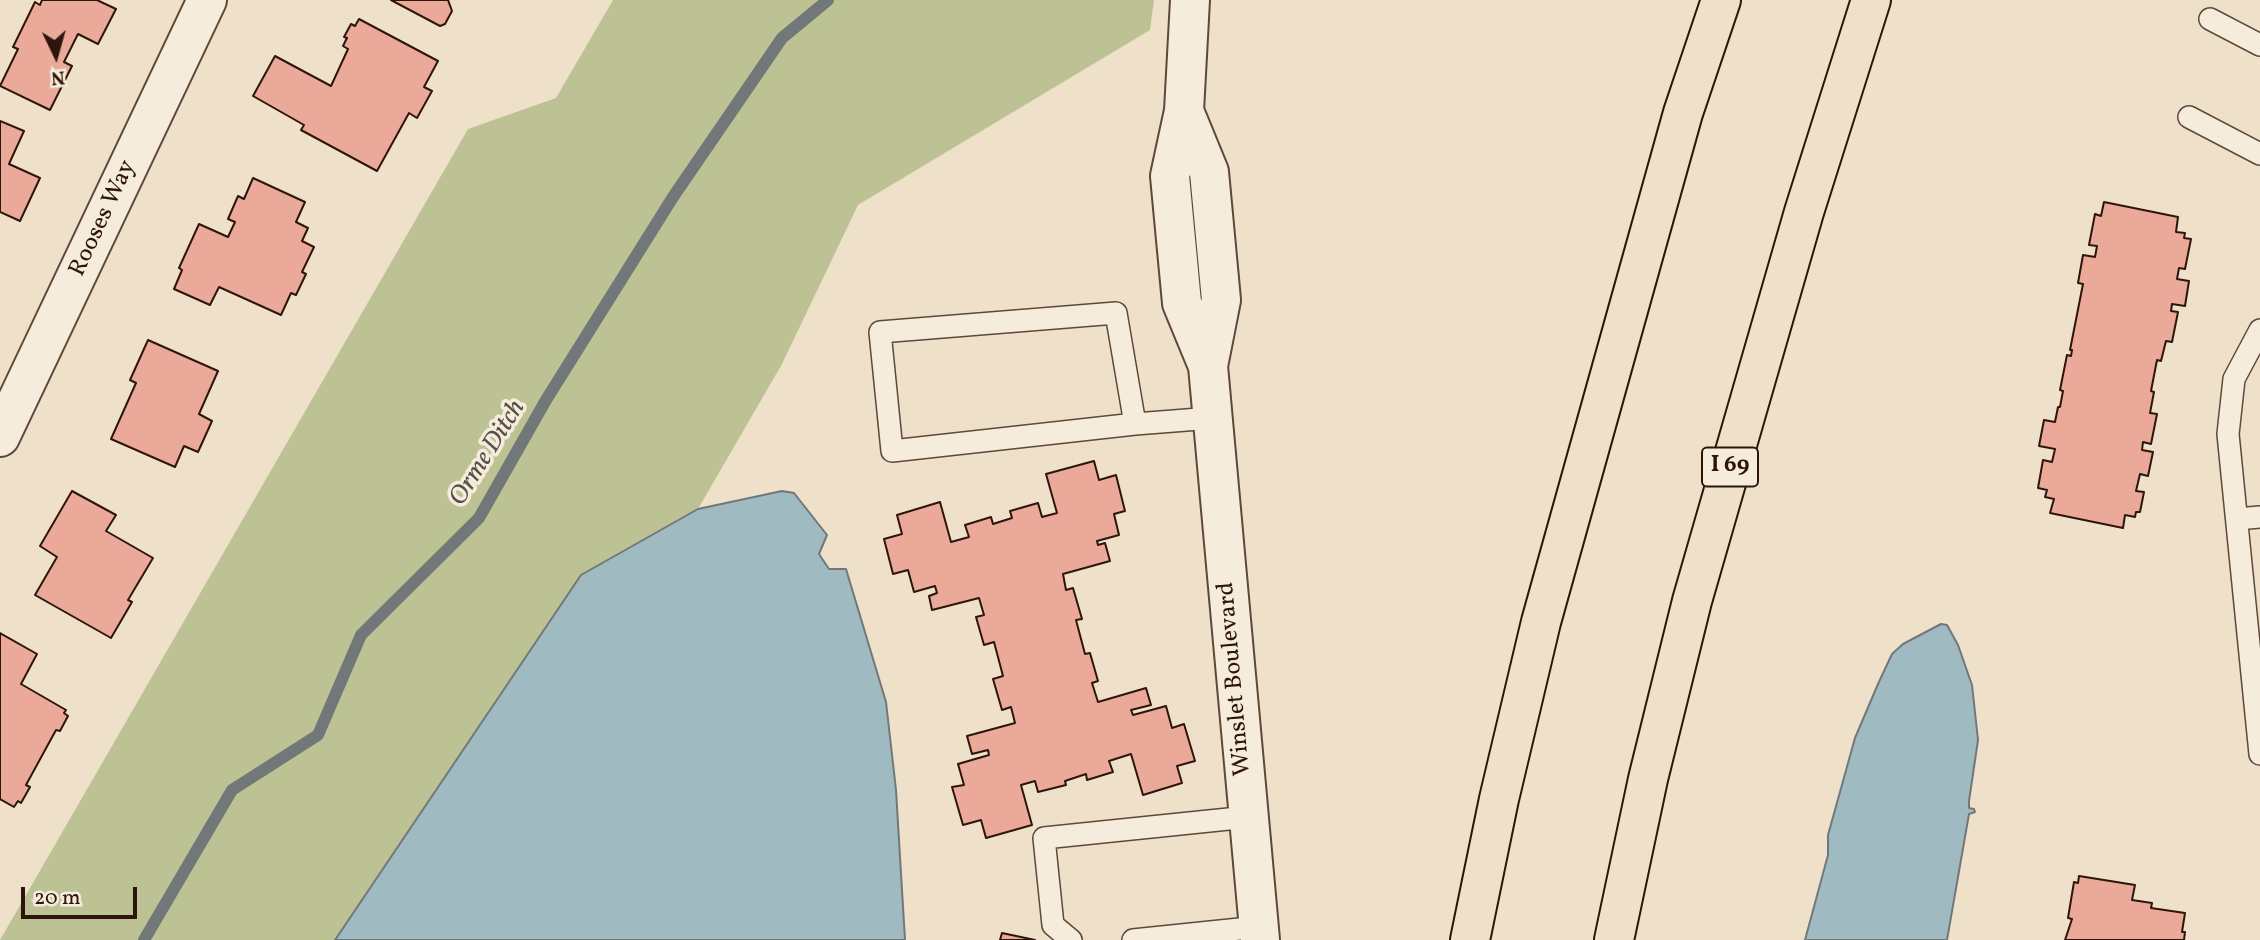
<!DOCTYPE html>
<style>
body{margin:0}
#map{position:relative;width:2260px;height:940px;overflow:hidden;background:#efe1c9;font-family:Vollkorn,serif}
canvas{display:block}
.north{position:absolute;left:21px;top:21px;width:70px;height:70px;-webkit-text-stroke:5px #f5ecdc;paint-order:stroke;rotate:175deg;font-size:19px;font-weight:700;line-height:28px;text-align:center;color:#2e150b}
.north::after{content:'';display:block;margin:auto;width:24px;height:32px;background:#2e150b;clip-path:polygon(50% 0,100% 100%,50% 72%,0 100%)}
.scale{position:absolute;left:21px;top:887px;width:116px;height:32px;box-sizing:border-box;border:4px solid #2e150b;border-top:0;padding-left:9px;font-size:21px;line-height:24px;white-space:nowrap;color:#2e150b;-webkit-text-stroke:5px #f5ecdc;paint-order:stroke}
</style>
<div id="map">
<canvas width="2260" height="940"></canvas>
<div class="north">N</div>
<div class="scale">20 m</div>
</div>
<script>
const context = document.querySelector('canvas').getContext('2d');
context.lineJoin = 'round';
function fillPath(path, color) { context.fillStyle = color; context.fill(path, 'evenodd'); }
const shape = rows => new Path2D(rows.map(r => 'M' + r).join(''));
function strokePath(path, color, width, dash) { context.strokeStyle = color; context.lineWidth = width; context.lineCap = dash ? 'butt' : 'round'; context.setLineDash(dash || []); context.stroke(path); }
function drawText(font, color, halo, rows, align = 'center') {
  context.font = font + ' Vollkorn,serif'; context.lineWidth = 7; context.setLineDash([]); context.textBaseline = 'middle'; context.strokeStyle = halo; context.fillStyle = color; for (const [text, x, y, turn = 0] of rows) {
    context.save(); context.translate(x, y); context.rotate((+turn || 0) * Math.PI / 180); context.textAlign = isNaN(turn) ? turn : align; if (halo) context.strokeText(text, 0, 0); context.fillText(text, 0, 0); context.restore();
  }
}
fillPath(shape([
 [613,0,1154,0,1150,30,858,205,782,364,698,509,581,575,335,940,0,940,468,129,556,98]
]), '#bdc294');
const water = shape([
 [782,491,794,493,827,535,819,554,829,569,846,569,886,702,896,790,905,940,335,940,581,575,698,509,782,491],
 [1941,624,1947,625,1958,645,1972,685,1978,740,1969,801,1969,808,1974,809,1975,812,1969,814,1947,940,1805,940,1828,855,1828,835,1855,738,1878,684,1892,654,1903,644,1941,624]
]);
fillPath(water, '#a0bac2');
strokePath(water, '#727879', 2);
strokePath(shape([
 [144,940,232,790,318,735,361,635,479,518,546,400,673,197,782,38,828,0]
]), '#727879', 12);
const building = shape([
 [42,0,97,0,116,9,98,44,78,34,64,62,72,66,50,110,0,86,18,49,13,47,35,2,40,5,42,0],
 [391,0,448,0,452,11,445,24,440,26,391,0],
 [359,19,438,61,424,87,432,91,417,118,409,113,377,171,301,130,304,125,253,96,275,56,331,86,348,49,343,46,347,38,344,37,351,24,355,26,359,19],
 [0,121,24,131,9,164,40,178,20,221,0,212,0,121],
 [253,178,305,202,296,222,308,228,302,241,314,247,302,272,306,274,296,295,291,293,281,315,219,287,210,305,174,289,182,270,179,268,199,224,228,237,235,222,228,219,238,196,244,199,253,178],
 [2104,202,2178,217,2176,232,2185,233,2184,238,2191,239,2185,269,2179,268,2177,279,2189,281,2185,306,2172,304,2171,311,2178,312,2172,342,2166,341,2161,361,2157,360,2151,391,2154,392,2150,413,2157,414,2151,444,2143,442,2142,450,2153,452,2148,476,2140,474,2136,491,2144,492,2140,512,2136,512,2135,517,2125,515,2123,528,2050,513,2054,499,2045,497,2047,490,2038,488,2043,460,2052,462,2055,449,2039,446,2044,420,2055,422,2058,407,2060,407,2063,391,2060,390,2067,355,2071,356,2072,350,2070,350,2083,284,2078,283,2083,255,2095,257,2097,246,2089,245,2095,214,2101,216,2104,202],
 [148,340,218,371,199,414,212,421,198,452,184,446,175,467,111,439,136,383,130,380,148,340],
 [1094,461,1099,480,1116,475,1125,511,1114,514,1119,535,1097,541,1098,545,1105,543,1110,561,1063,574,1066,590,1073,588,1082,619,1076,620,1085,654,1090,653,1098,681,1092,683,1098,702,1146,688,1151,705,1131,710,1133,715,1166,706,1172,728,1184,724,1195,761,1177,766,1182,783,1143,795,1131,754,1109,761,1113,772,1087,780,1086,774,1065,781,1066,785,1038,792,1035,781,1021,785,1032,825,986,838,981,820,963,825,952,787,964,785,958,764,989,755,988,750,972,754,967,736,1015,723,1011,707,1002,710,993,679,1003,676,994,642,984,645,976,617,984,615,979,598,932,610,929,596,937,593,935,586,914,592,908,570,893,574,884,539,902,534,897,515,940,502,951,542,969,537,965,525,991,517,993,524,1012,518,1010,511,1038,503,1042,517,1057,513,1046,474,1094,461],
 [72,491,116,515,106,531,153,558,128,600,132,602,111,638,35,595,57,557,40,546,72,491],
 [0,633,37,654,21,684,66,710,64,713,68,716,60,731,56,730,26,785,30,787,21,803,18,801,14,807,0,799,0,633],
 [2079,876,2135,885,2132,900,2152,903,2151,908,2185,913,2182,932,2185,932,2184,940,2065,940,2072,919,2068,918,2074,882,2078,883,2079,876],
 [1002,933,1035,940,1000,940,1002,933]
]);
fillPath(building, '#eaa999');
strokePath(building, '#2e150b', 2);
const service = shape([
 [2210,19,2260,45],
 [2189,117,2260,154],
 [2260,330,2234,379,2228,434,2260,754],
 [1135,424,1116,313,880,332,892,451,1135,424,1212,418],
 [2237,519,2260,517],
 [1071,940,1053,925,1044,838,1248,817],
 [1133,940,1259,927]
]);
const minor = shape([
 [1190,0,1184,111,1170,176,1182,303,1208,366],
 [1184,111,1209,172,1221,300,1208,366,1260,940],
 [0,437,207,0]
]);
const motorway = shape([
 [1470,940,1499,799,1541,622,1683,113,1721,0],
 [1614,940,1648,779,1692,601,1804,212,1871,0]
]);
strokePath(service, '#5e483a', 24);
strokePath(minor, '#5e483a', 42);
strokePath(motorway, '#2e150b', 42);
strokePath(service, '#f5ecdc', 21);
strokePath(minor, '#f5ecdc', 38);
strokePath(motorway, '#efe1c9', 38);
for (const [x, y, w] of [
 [1730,467,56]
]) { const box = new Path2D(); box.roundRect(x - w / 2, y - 19.5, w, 39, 5); context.fillStyle = '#f5ecdc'; context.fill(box); strokePath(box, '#2e150b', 2); }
drawText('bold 23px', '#2e150b', null, [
 ["I 69",1730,467]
]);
drawText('24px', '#2e150b', '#f5ecdc', [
 ["Rooses Way",104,219,-65],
 ["Winslet Boulevard",1236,679,-95]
]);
drawText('italic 26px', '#564f4b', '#f5ecdc', [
 ["Orme Ditch",489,454,-58]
]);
</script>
